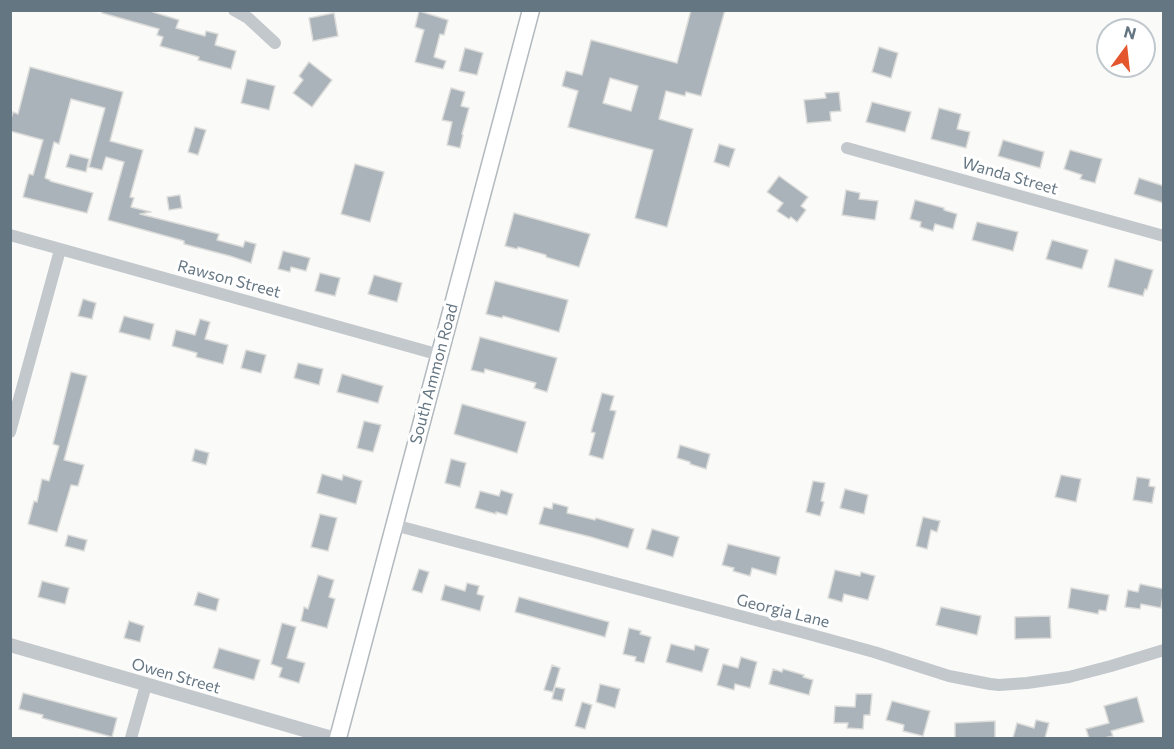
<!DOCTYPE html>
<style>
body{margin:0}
#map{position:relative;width:1174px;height:749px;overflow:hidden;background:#fafaf8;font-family:Commissioner,sans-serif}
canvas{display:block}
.frame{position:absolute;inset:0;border:12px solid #657683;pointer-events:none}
.north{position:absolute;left:1096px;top:18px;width:60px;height:60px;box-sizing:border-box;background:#fff;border:2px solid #c1c8cd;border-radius:50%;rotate:15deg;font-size:16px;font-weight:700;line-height:24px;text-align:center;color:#657683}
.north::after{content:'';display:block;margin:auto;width:21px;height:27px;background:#e4572e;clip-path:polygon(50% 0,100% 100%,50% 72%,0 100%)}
</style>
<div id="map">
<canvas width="1174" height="749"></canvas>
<div class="frame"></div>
<div class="north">N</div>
</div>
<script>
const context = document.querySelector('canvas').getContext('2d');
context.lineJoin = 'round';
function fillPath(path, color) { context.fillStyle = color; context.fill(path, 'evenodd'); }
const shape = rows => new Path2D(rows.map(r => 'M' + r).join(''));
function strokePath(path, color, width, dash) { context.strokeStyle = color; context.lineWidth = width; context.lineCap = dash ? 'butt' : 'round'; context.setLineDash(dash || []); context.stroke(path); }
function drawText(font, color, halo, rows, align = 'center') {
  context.font = font + ' Commissioner,sans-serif'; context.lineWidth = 6; context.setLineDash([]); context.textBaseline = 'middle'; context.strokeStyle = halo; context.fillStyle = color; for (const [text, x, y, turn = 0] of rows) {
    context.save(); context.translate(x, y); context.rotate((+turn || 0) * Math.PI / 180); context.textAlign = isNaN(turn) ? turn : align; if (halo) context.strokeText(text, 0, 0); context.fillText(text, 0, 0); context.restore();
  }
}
const building = shape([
 [102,10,154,10,153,12,179,20,176,28,205,36,206,31,218,34,215,45,236,51,231,69,198,60,199,57,160,46,163,37,157,35,159,29,102,13,102,10],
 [691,10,725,10,701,96,686,92,685,96,666,91,659,119,693,129,667,227,635,218,653,150,568,127,578,91,562,86,566,71,582,75,591,40,677,63,691,10],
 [610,78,638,86,631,111,603,103,610,78],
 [419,11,448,20,444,35,440,34,434,57,446,61,443,69,415,62,424,30,415,27,419,11],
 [334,13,338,36,313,41,309,18,334,13],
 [879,47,898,53,891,78,872,72,879,47],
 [465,48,483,53,477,75,459,71,465,48],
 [309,62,332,80,312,107,293,93,303,80,299,76,309,62],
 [30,67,123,92,110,141,143,150,130,197,134,198,131,207,151,212,140,214,219,234,217,240,243,247,245,241,256,244,251,263,230,256,184,244,184,241,108,220,124,162,106,157,102,170,89,167,105,108,71,99,59,144,54,142,45,178,50,180,50,181,93,193,87,213,23,197,29,174,33,175,43,140,10,131,10,122,13,112,18,114,30,67],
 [247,79,275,86,269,110,241,103,247,79],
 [451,88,465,92,461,106,469,108,462,134,463,135,460,148,447,145,452,122,442,120,451,88],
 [839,92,841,111,830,112,831,121,807,123,804,100,826,98,825,93,839,92],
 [872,102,911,112,905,132,866,122,872,102],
 [939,108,961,114,957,129,970,132,966,148,931,139,939,108],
 [195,127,206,130,198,155,188,152,195,127],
 [1003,140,1044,152,1040,168,998,156,1003,140],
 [719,144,735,149,729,167,714,162,719,144],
 [1070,150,1102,159,1095,183,1080,179,1082,175,1064,169,1070,150],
 [70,154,89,159,86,172,66,167,70,154],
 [355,164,384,172,370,222,341,214,355,164],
 [779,176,808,197,801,206,806,210,797,222,791,217,789,219,777,211,783,203,767,192,779,176],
 [1139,178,1164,186,1164,203,1134,194,1139,178],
 [846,190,860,193,859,199,878,201,875,220,842,215,846,190],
 [180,195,182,208,169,210,167,197,180,195],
 [915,200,944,208,944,210,957,214,953,229,935,224,933,231,920,227,921,222,910,219,915,200],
 [514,213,590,234,579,267,546,257,546,255,518,247,517,249,505,246,514,213],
 [977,222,1018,232,1013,251,972,240,977,222],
 [1052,240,1088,250,1082,269,1046,259,1052,240],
 [283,251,310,258,306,271,291,267,290,272,278,269,283,251],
 [1115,259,1153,270,1147,290,1145,289,1143,296,1108,287,1115,259],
 [320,273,340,278,335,296,315,291,320,273],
 [374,275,402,283,397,302,368,294,374,275],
 [495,281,568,300,559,332,503,316,502,318,486,314,495,281],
 [83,299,96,303,92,319,78,316,83,299],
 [124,316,154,324,150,340,119,332,124,316],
 [200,319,210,322,205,339,228,345,223,364,196,357,197,353,172,346,176,330,195,335,200,319],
 [480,337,557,358,547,392,534,388,536,383,485,369,484,373,471,370,480,337],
 [246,350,266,355,261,373,241,368,246,350],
 [298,363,323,369,319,385,294,378,298,363],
 [71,372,87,376,64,460,84,465,78,486,71,485,57,532,28,524,34,501,37,502,42,479,49,481,59,446,53,444,71,372],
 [342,374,383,386,378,403,337,392,342,374],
 [602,393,614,396,610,410,616,411,603,459,589,455,595,433,591,432,602,393],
 [462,404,526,422,517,453,454,434,462,404],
 [364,421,381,425,373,452,357,448,364,421],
 [680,445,710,454,706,469,690,464,690,462,677,458,680,445],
 [195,449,209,453,206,465,192,461,195,449],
 [451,459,466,463,460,487,445,483,451,459],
 [322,474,342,480,343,475,362,481,356,504,317,493,322,474],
 [1061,475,1081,479,1076,502,1055,497,1061,475],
 [1137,477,1150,479,1149,486,1155,487,1152,503,1133,500,1137,477],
 [813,481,825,483,821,501,824,502,820,516,806,512,813,481],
 [845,489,868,495,864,514,840,508,845,489],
 [501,490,513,494,507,515,496,512,496,514,475,508,480,491,499,496,501,490],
 [553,503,568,507,567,513,595,520,596,518,634,529,628,548,591,537,539,524,544,507,552,509,553,503],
 [320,514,337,518,328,551,311,547,320,514],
 [923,517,940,521,937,532,931,530,927,549,916,546,923,517],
 [652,529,679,537,673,557,646,549,652,529],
 [68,535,87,540,84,551,65,546,68,535],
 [728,544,780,557,776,575,752,568,750,576,733,571,734,568,722,565,728,544],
 [419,569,429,572,422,593,412,590,419,569],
 [835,570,860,576,861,572,875,576,868,600,844,594,842,602,828,598,835,570],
 [318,575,334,580,329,597,335,599,327,628,301,621,304,607,308,609,318,575],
 [42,581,69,588,65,604,38,597,42,581],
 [467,583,479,586,477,594,484,596,480,611,441,600,445,585,465,591,467,583],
 [1140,584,1164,589,1161,608,1141,604,1140,609,1125,607,1128,590,1138,592,1140,584],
 [1071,588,1109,595,1106,611,1099,610,1098,614,1068,608,1071,588],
 [198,592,219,599,216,611,194,605,198,592],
 [519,597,609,622,605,637,515,612,519,597],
 [941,607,981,616,977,635,936,625,941,607],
 [1050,616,1051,638,1015,639,1015,617,1050,616],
 [129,621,144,626,140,642,124,638,129,621],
 [282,623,296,627,287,658,305,663,299,683,279,677,282,668,271,664,282,623],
 [629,628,641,631,640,634,651,637,644,663,635,661,636,657,623,654,629,628],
 [671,644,694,650,695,645,709,649,702,672,666,662,671,644],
 [219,648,260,660,254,680,213,668,219,648],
 [741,657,757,662,750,688,735,684,734,690,717,685,723,664,738,668,741,657],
 [552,665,560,668,553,692,544,690,552,665],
 [773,669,782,672,783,669,804,675,803,677,813,680,809,695,769,684,773,669],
 [600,684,620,689,615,708,596,702,600,684],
 [555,687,565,689,562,701,552,699,555,687],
 [23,693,117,718,112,737,42,718,43,715,19,709,23,693],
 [856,694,872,694,870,715,864,715,863,729,847,728,848,723,834,723,835,706,855,707,856,694],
 [1137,697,1144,722,1111,731,1113,736,1104,738,1089,738,1086,729,1109,723,1104,706,1137,697],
 [892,701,930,711,923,736,903,731,904,725,886,720,892,701],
 [582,702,592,705,585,729,575,726,582,702],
 [1036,720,1049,723,1045,738,1013,738,1017,723,1034,728,1036,720],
 [995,721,995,738,955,738,955,723,995,721]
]);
fillPath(building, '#aab3b9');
strokePath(building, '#dcdcda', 1.5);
const secondary = shape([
 [338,738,531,10]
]);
strokePath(secondary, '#b3babf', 19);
strokePath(shape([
 [234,10,248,18,275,43],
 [847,148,1164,236],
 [10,235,440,355],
 [10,432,60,250],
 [394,525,805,633,874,652,949,676,990,684,999,685,1027,683,1069,677,1111,666,1164,650],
 [131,738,146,685]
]), '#c3c8cc', 12);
strokePath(shape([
 [10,645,332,738]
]), '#c3c8cc', 14);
strokePath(secondary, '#fff', 16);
drawText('16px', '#657683', '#fff', [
 ["Wanda Street",1010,176,16],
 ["Rawson Street",229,279,15],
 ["South Ammon Road",434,374,-75],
 ["Georgia Lane",783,611,14],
 ["Owen Street",176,676,16]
]);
</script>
